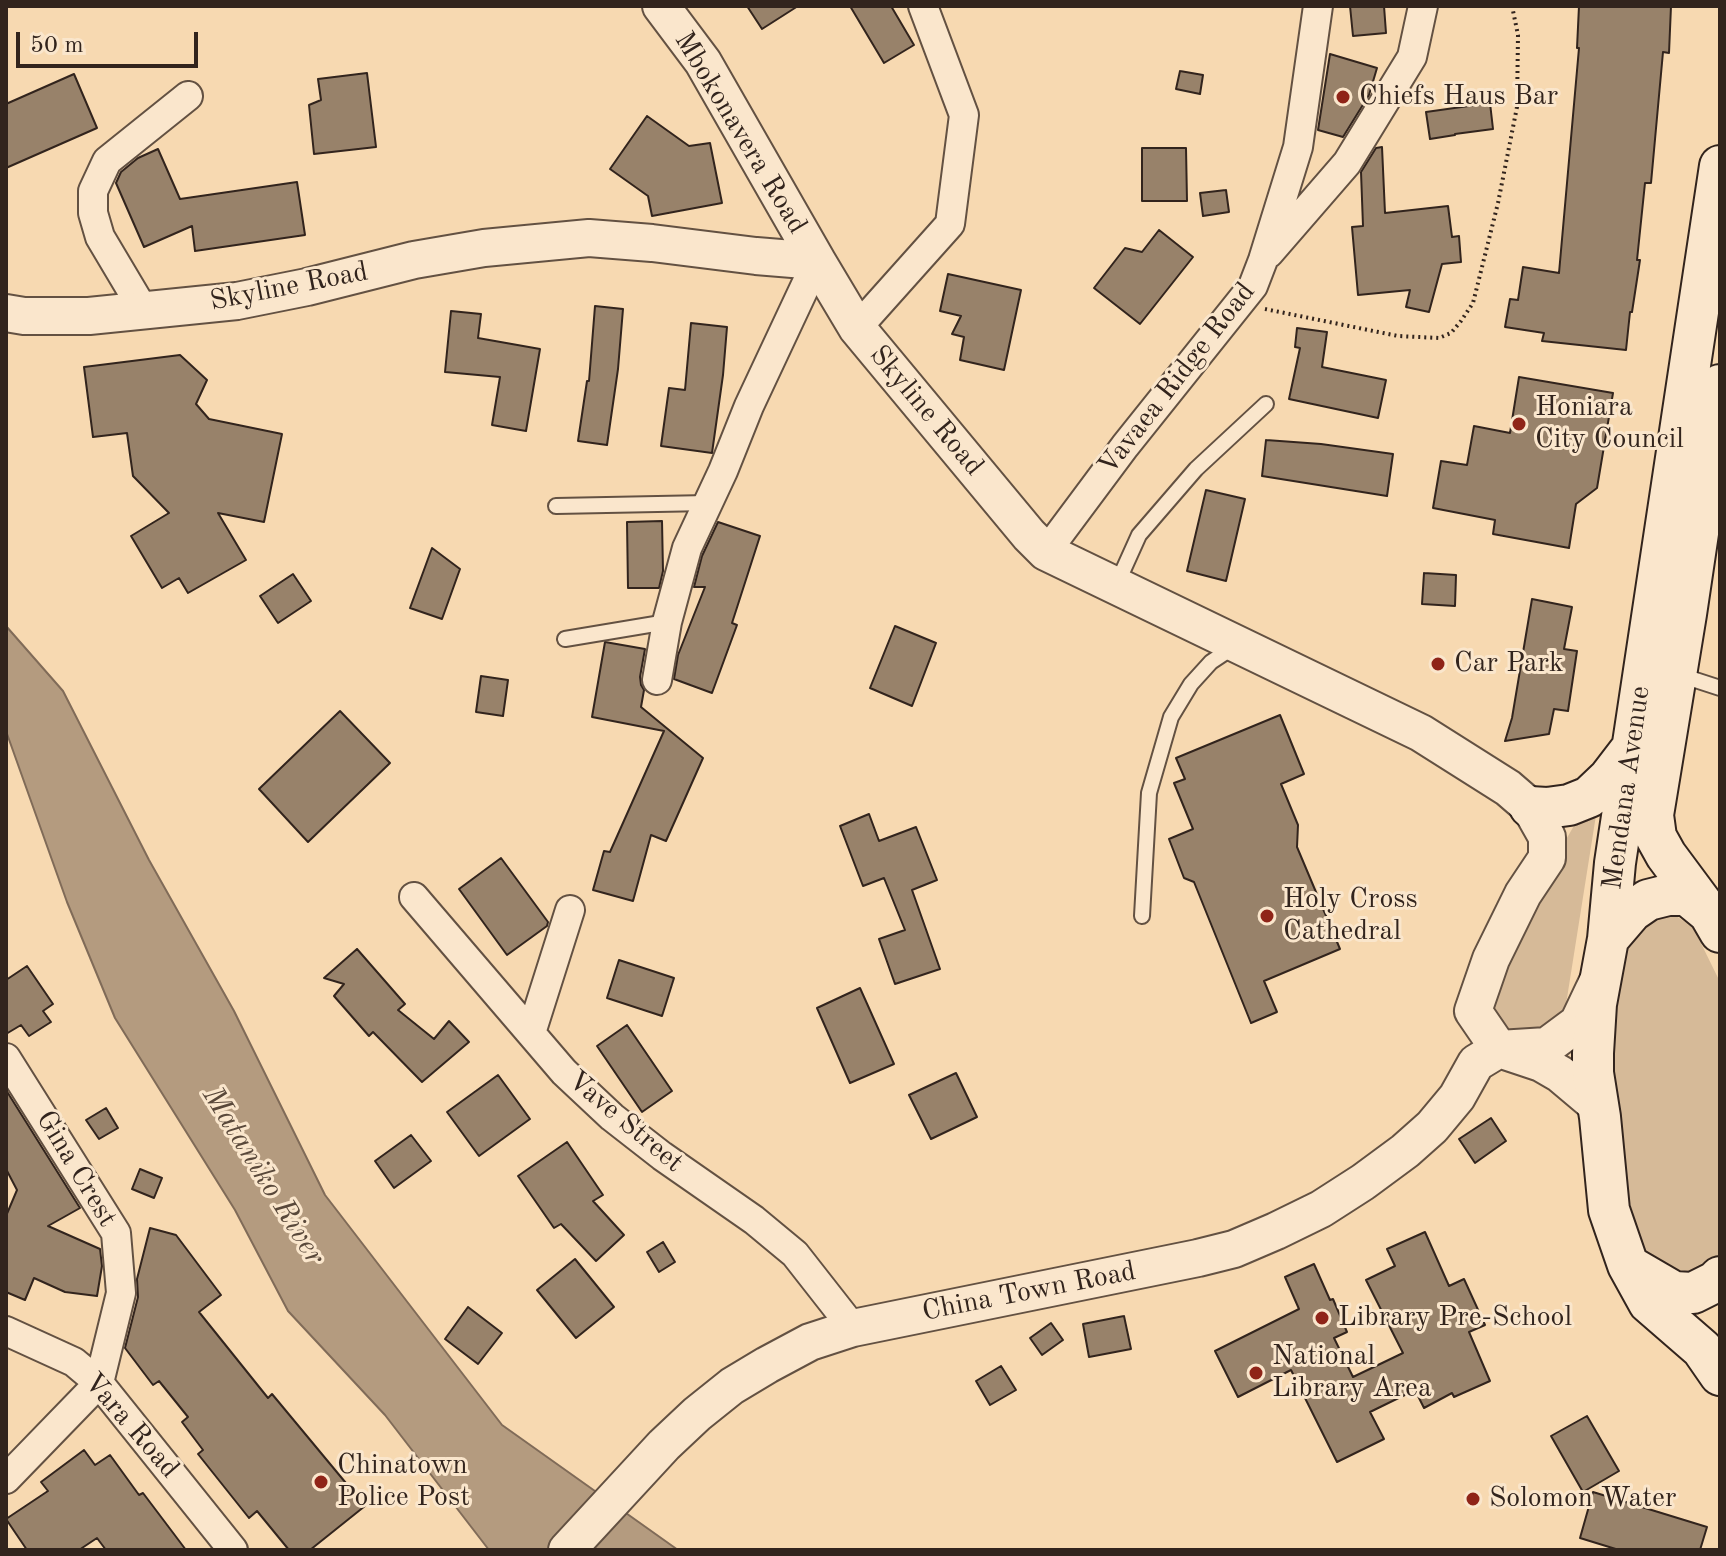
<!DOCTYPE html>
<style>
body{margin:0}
#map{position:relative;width:1726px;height:1556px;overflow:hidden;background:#f7d9b1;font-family:"Old Standard TT",serif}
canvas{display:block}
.frame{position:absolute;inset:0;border:8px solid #32241d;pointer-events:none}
.scale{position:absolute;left:16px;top:32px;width:182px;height:36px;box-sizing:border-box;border:4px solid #32241d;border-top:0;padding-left:10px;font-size:24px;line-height:28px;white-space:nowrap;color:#32241d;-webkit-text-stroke:6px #fae6cc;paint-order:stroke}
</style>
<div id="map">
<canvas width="1726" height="1556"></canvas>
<div class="frame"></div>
<div class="scale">50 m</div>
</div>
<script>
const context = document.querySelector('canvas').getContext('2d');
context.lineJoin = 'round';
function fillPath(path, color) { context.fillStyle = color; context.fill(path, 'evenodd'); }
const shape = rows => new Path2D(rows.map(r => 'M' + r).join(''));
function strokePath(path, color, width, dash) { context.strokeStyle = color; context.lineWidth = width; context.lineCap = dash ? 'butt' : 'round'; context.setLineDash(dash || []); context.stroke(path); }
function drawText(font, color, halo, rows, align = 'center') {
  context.font = font + ' "Old Standard TT",serif'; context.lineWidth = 6; context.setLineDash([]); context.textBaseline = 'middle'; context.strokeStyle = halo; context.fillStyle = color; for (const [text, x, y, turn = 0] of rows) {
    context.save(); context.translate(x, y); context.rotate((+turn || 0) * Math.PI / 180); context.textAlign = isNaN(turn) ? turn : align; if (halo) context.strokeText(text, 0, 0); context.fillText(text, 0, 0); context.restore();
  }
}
fillPath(shape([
 [1600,790,1564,1017,1558,1031,1497,1032,1488,991,1540,885,1587,803],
 [1673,914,1693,927,1720,982,1720,1260,1696,1280,1648,1257,1636,1225,1618,1160,1609,1077,1622,942,1658,915]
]), '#d6ba98');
const water = shape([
 [6,626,63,691,149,860,234,1011,325,1195,502,1425,678,1550,489,1550,385,1415,288,1311,235,1210,115,1018,67,902,6,731,6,626]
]);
fillPath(water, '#b49b7f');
strokePath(water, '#806b58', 2);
const building = shape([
 [747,6,798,6,762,29,747,6],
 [850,6,891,6,914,45,884,63,850,6],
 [1350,6,1384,6,1386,33,1353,36,1350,6],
 [1579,6,1671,6,1669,53,1663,52,1651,183,1645,183,1637,260,1640,260,1632,312,1630,312,1626,350,1542,341,1544,333,1505,327,1510,299,1518,300,1523,267,1559,273,1579,48,1577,48,1579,6],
 [1330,54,1377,68,1369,95,1343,137,1318,130,1330,54],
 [1180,71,1203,75,1200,94,1176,89,1180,71],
 [367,73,376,147,314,154,309,105,321,100,318,79,367,73],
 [74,74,97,128,6,168,6,104,74,74],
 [1490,103,1493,129,1455,134,1455,135,1430,139,1426,112,1490,103],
 [647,116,689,146,710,143,722,203,652,216,648,196,610,169,647,116],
 [1382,147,1385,213,1448,206,1452,237,1459,236,1461,262,1442,264,1429,312,1406,307,1410,290,1358,295,1352,227,1363,226,1361,172,1376,148,1382,147],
 [1142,148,1186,148,1187,201,1142,201,1142,148],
 [158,149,180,199,297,182,305,235,195,251,192,226,144,247,116,183,121,172,138,158,158,149],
 [1226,190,1229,212,1203,216,1200,193,1226,190],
 [1159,230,1193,257,1140,324,1094,288,1125,248,1142,252,1159,230],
 [948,274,1021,290,1004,370,960,360,964,337,952,334,961,316,940,311,948,274],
 [595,306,623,309,618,369,607,445,578,441,587,381,589,381,595,306],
 [451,311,481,314,478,338,540,349,526,431,492,425,500,377,445,372,451,311],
 [691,323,727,327,723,375,712,453,661,446,669,388,685,390,691,323],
 [1297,328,1327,332,1322,367,1386,380,1378,418,1289,399,1300,348,1295,347,1297,328],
 [180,355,207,380,196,404,209,419,282,434,264,522,218,513,246,560,188,593,179,578,162,588,131,536,169,513,133,476,127,433,93,437,84,367,180,355],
 [1519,377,1613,393,1597,488,1576,504,1569,548,1493,534,1495,520,1433,508,1441,461,1467,465,1474,426,1510,433,1519,377],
 [1266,440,1321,444,1393,454,1387,496,1262,476,1266,440],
 [1206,490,1245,499,1226,581,1187,571,1206,490],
 [662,521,663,571,659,588,628,588,627,522,662,521],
 [718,522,760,536,732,623,737,625,712,693,674,679,678,655,705,587,694,587,702,556,718,522],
 [432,548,460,569,442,619,410,608,432,548],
 [1424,573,1456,575,1455,606,1422,604,1424,573],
 [293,574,311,601,278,623,260,596,293,574],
 [1532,599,1572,607,1564,649,1577,651,1568,711,1554,709,1549,734,1505,741,1512,718,1532,599],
 [895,626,936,643,912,706,870,688,895,626],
 [605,642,645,649,640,677,641,685,644,690,641,707,703,758,666,841,651,835,633,901,593,890,604,851,610,852,664,731,592,717,605,642],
 [481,676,508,680,503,716,476,712,481,676],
 [340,711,390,763,308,842,259,789,340,711],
 [1280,715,1304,774,1281,784,1298,825,1297,847,1340,949,1264,981,1277,1012,1251,1023,1194,882,1184,878,1169,839,1193,829,1174,783,1185,779,1176,758,1280,715],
 [869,814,879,841,916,827,937,880,912,890,940,969,895,984,879,939,905,930,884,878,863,886,840,826,869,814],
 [501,858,548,922,547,926,507,955,459,889,501,858],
 [357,949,405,1004,398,1010,434,1039,449,1021,469,1042,422,1082,373,1032,369,1036,334,996,344,984,324,978,357,949],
 [619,960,674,978,662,1016,607,998,619,960],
 [27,966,53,1004,43,1011,51,1022,29,1036,21,1025,6,1034,6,980,27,966],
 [860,988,894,1064,850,1083,817,1008,860,988],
 [627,1025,672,1091,642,1112,597,1046,627,1025],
 [956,1073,977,1117,931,1139,909,1095,956,1073],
 [498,1075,530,1119,479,1156,447,1112,498,1075],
 [6,1090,80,1208,48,1226,100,1249,102,1266,97,1296,65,1292,34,1278,25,1300,6,1292,6,1216,17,1190,6,1169,6,1090],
 [106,1108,118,1128,99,1139,86,1120,106,1108],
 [1491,1118,1506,1141,1475,1163,1459,1139,1491,1118],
 [411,1135,431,1161,394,1188,375,1161,411,1135],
 [567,1142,603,1195,593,1201,624,1235,596,1261,561,1224,554,1228,518,1176,567,1142],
 [140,1169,162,1178,154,1198,132,1189,140,1169],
 [150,1228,176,1235,221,1295,199,1312,268,1398,272,1394,365,1506,310,1550,289,1550,257,1511,249,1518,198,1454,203,1450,182,1422,188,1417,159,1381,153,1385,125,1348,138,1297,137,1279,150,1228],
 [1425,1232,1449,1286,1464,1279,1485,1325,1469,1332,1490,1381,1454,1397,1452,1393,1424,1408,1415,1390,1370,1412,1384,1439,1337,1462,1291,1370,1238,1397,1215,1351,1299,1309,1285,1277,1314,1264,1330,1300,1333,1299,1347,1332,1334,1338,1353,1377,1403,1353,1366,1280,1395,1266,1387,1249,1425,1232],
 [663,1242,675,1262,659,1272,647,1252,663,1242],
 [575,1259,614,1307,576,1338,537,1290,575,1259],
 [468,1307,502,1333,478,1364,445,1339,468,1307],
 [1124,1316,1131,1349,1089,1357,1083,1324,1124,1316],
 [1051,1323,1063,1340,1042,1355,1030,1338,1051,1323],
 [1001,1366,1016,1390,990,1405,976,1381,1001,1366],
 [1587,1416,1619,1471,1583,1492,1551,1436,1587,1416],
 [84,1450,95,1465,110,1455,139,1495,143,1493,186,1550,106,1550,97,1538,79,1550,27,1550,6,1519,48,1491,41,1482,84,1450],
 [1593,1492,1707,1527,1700,1550,1619,1550,1580,1538,1593,1492]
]);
fillPath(building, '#98826a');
strokePath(building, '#32241d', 2);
const service = shape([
 [556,506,708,503],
 [1116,586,1139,535,1196,469,1266,404],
 [565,639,667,622],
 [1680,675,1720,688],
 [1142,916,1149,793,1171,717,1191,684,1211,662,1235,646]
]);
const minor = shape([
 [1269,253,1347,163,1412,57,1423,6],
 [144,311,100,237,93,213,93,191,107,161,188,96],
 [857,328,950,224,964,115,923,6],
 [1046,552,1125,446,1253,286,1263,260,1298,147,1318,6],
 [657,680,667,622,687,548,723,471,749,406,817,261],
 [414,897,564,1072,612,1117,662,1156,754,1220,795,1254,853,1328],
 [531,1033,570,910],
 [6,1058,116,1233,121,1293,99,1383,6,1479],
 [6,1331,74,1362,99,1383,233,1550]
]);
const tertiary = shape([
 [661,6,703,62,817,261],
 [6,313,24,316,89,316,237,301,307,287,414,260,484,248,589,238,652,243,756,256,817,261,857,328,1029,535,1046,552,1421,733,1508,788,1530,807,1547,837,1547,858,1523,894,1491,959,1473,1011,1499,1049],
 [1508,1052,1541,1063,1560,1074,1598,1106],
 [567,1550,664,1445,697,1414,732,1386,767,1365,810,1342,853,1328,1198,1258,1234,1249,1276,1231,1321,1209,1363,1182,1405,1151,1432,1127,1457,1097,1476,1063,1499,1049,1547,1046,1578,1023,1597,983]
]);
const secondary = shape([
 [1720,166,1615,863,1608,939,1596,1004,1593,1053,1593,1073,1600,1117,1609,1210,1628,1265,1649,1303,1702,1349,1720,1375],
 [1720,385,1686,614,1653,815,1656,837,1666,855,1709,913,1720,932],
 [1530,807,1547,808,1569,805,1589,797,1609,778,1632,748],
 [1608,939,1632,911,1648,900,1668,895,1687,895,1709,913],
 [1631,1267,1674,1292,1693,1293,1715,1282,1720,1277]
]);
strokePath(service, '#635142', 18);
strokePath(minor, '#635142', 32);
strokePath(tertiary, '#635142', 40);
strokePath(secondary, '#32241d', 44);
strokePath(shape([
 [1265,309,1398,336,1439,338,1451,333,1461,321,1473,303,1498,203,1517,107,1518,35,1512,6]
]), '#32241d', 4, [2, 4]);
strokePath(service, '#fae6cc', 14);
strokePath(minor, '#fae6cc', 28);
strokePath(tertiary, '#fae6cc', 36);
strokePath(secondary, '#fae6cc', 40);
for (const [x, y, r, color] of [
 [1343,97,8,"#8f2418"],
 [1519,424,8,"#8f2418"],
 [1438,664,8,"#8f2418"],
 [1267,916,8,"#8f2418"],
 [1322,1318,8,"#8f2418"],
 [1256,1373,8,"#8f2418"],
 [321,1482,8,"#8f2418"],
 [1473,1499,8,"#8f2418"]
]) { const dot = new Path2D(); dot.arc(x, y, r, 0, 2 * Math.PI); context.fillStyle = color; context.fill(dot); strokePath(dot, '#fae6cc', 3); }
drawText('28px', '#32241d', '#fae6cc', [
 ["Chiefs Haus Bar",1359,97],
 ["Honiara",1535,408],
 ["City Council",1535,440],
 ["Car Park",1454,664],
 ["Holy Cross",1283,900],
 ["Cathedral",1283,932],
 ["Library Pre-School",1338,1318],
 ["National",1272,1357],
 ["Library Area",1272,1389],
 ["Chinatown",337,1466],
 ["Police Post",337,1498],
 ["Solomon Water",1489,1499]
], 'left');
drawText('28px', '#32241d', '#fae6cc', [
 ["Mbokonavera Road",740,133,59],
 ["Skyline Road",289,287,-11],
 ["Vavaea Ridge Road",1177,379,-52],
 ["Skyline Road",926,411,50],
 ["Mendana Avenue",1627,788,-82],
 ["Vave Street",625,1122,40],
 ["Gina Crest",76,1169,59],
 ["China Town Road",1029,1292,-11],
 ["Vara Road",131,1426,49]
]);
drawText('italic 30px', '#59483a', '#fae6cc', [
 ["Mataniko River",263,1176,58]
]);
</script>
